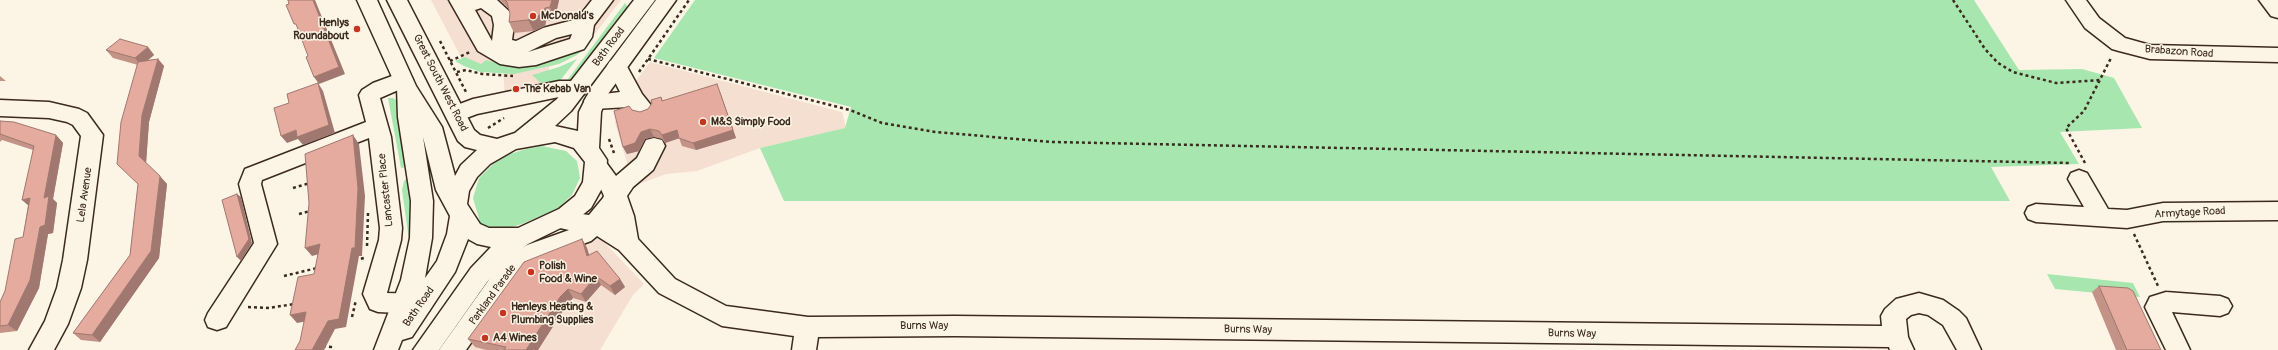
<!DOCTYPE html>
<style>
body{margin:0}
canvas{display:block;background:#fcf5e5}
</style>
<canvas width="2278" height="350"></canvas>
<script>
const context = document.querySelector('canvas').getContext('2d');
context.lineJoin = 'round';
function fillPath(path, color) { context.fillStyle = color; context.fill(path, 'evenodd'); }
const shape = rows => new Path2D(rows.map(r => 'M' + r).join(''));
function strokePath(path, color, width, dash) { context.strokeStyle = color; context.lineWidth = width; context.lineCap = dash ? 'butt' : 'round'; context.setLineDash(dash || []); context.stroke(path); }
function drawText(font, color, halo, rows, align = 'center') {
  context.font = font + ' Pangolin,sans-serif'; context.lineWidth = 3; context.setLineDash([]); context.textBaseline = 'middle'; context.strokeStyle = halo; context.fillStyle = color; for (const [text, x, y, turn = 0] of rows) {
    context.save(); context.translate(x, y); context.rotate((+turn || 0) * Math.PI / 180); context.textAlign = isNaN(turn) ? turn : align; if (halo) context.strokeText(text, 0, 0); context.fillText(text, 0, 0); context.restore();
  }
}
fillPath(shape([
 [431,0,621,0,582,51,565,61,549,67,550,87,505,97,503,72,463,61],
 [650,62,842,112,846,128,760,148,697,171,666,174,634,186,615,123,618,105],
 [596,238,601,239,644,284,633,295,600,350,463,350,517,273]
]), '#f5dfd0');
fillPath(shape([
 [695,0,1974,0,2019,70,2082,69,2114,78,2142,128,2060,132,2079,164,1991,167,2010,201,784,201,760,148,845,128,851,107,654,58],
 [625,3,628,7,626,12,574,78,565,83],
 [580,50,582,51,577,55,559,64,514,74,480,72,464,66,455,61,465,57,481,64,486,60,508,66,520,65],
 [577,59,559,82,543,85,532,75,559,67],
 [388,98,393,98,397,101,411,166,401,168],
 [542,146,566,151,577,161,580,178,572,195,557,209,522,224,502,230,481,226,473,198,479,178,492,165,507,155,526,149],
 [408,177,413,177,410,247,402,190,404,181],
 [2047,274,2133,283,2140,297,2055,289]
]), '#a7e7af');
const minor = shape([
 [449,0,497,0,511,13,514,25,512,40,516,41,543,28,577,19,592,0,613,0,594,25,592,37,584,49,536,65,519,67,500,64,478,51,449,0],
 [481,8,492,16,494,25,492,41,475,10,481,8],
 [572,34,570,39,528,52,556,38,572,34],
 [2066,0,2086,0,2099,18,2125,38,2150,45,2278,48,2278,62,2150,59,2119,51,2112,49,2085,28,2066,0],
 [2259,0,2278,0,2278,18,2271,16,2259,0],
 [617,59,624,61,642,94,650,104,654,110,650,116,643,118,636,116,629,107,594,109,587,106,584,101,587,96,620,92,607,66,610,61,617,59],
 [403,72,410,75,413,80,410,85,380,98,391,137,402,228,401,240,387,293,421,294,429,297,433,304,429,311,421,314,378,312,370,309,363,294,379,240,380,228,369,138,262,180,261,184,277,244,226,327,217,330,208,327,205,320,208,313,254,243,239,184,245,169,366,122,359,95,362,90,373,83,403,72],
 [559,81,577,81,584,84,587,89,584,94,577,97,559,97,477,114,456,122,449,120,445,114,449,108,473,99,559,81],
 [0,100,49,102,79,109,87,113,103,135,87,260,81,288,68,324,54,350,29,350,45,321,57,288,63,260,81,136,73,125,67,122,49,118,0,116,0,100],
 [654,138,662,140,665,146,653,170,633,187,627,196,634,216,638,239,675,279,726,306,808,317,955,316,1882,326,1881,316,1885,309,1896,299,1919,293,1943,300,1959,311,1966,318,1981,350,1957,350,1943,325,1928,315,1919,313,1911,315,1906,319,1908,337,1914,350,1890,350,1889,347,955,336,818,337,816,350,792,350,794,336,722,326,659,293,619,250,597,236,591,241,543,259,519,274,466,350,439,350,503,260,527,245,569,230,551,226,548,220,551,214,559,211,589,215,603,198,604,196,601,189,586,167,589,161,597,159,605,161,616,176,637,158,646,140,654,138],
 [2079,170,2087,173,2108,209,2127,210,2163,203,2278,202,2278,220,2163,221,2127,228,2036,222,2028,219,2025,213,2028,207,2036,204,2084,207,2068,179,2071,173,2079,170],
 [2166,292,2220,296,2228,299,2232,306,2228,313,2220,316,2172,312,2190,350,2166,350,2145,307,2150,297,2166,292]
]);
const highway = shape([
 [357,0,377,0,416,86,442,127,455,176,461,165,477,150,465,147,458,141,387,0,407,0,474,130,480,135,497,139,515,133,557,99,634,0,655,0,571,111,555,126,578,131,579,112,592,86,656,0,676,0,608,94,601,112,599,148,607,160,605,183,591,208,575,221,528,244,510,258,487,282,439,350,413,350,471,268,491,247,477,244,468,239,455,272,412,337,402,340,398,350,374,350,401,280,410,238,411,201,398,117,397,88,357,0],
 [423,137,436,190,450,216,447,234,437,261,425,278,432,238,433,201,423,137],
 [555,142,574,148,585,162,583,182,575,196,559,209,518,228,489,228,480,224,467,204,469,191,477,177,490,164,516,149,555,142]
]);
strokePath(minor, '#3b2a1e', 3);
strokePath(highway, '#3b2a1e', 3);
strokePath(shape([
 [1953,0,1985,49,1998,63,2013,72,2056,83,2101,80],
 [440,41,467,94],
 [648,59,850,110,882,123,935,132,1052,142,2070,163],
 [450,61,470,52],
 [457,72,466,70,482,74,513,76],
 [639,72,689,0],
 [488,128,504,118],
 [609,139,614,153],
 [2085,163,2066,128,2084,111,2111,58],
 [293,188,310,183],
 [299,214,310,211],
 [2134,234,2158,286],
 [367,246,368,213],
 [355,260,364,258],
 [284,276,317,268],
 [248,307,269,308,294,304],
 [352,317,356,300],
 [323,346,331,347,329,350]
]), '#3b2a1e', 2.5, [3, 3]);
fillPath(minor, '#fcf5e5');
fillPath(highway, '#fcf5e5');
fillPath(shape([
 [500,0,559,0,555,18,550,18,550,21,546,21,545,26,534,31,514,33,509,22,510,14,509,9],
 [148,47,154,55,148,60,158,59,164,66,149,122,146,163,167,184,159,258,100,342,81,340,73,333,130,255,138,184,138,65,113,58,106,50],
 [0,76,6,81,0,81],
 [720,92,736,138,696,150,682,146,679,138,665,143,662,139,654,137,645,139,639,151,627,154,623,147,632,110,640,112,648,109,661,97,663,101],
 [0,121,56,135,63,143,53,199,57,203,53,233,48,234,39,288,17,331,0,333,0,302,5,291,23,237,28,205,33,150,2,140,0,142],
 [582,239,587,248,589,255,620,279,625,287,615,295,601,285,586,302,573,298,566,306,538,350,486,350,475,347,468,339],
 [2099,286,2161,350,2116,350,2092,292]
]), '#c49388');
fillPath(shape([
 [313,0,315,0,345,74,319,84,314,77],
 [552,0,559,0,555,18,550,7],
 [545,8,550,18,550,21,544,10],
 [541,11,546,21,545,26,534,31,528,20],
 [148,47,154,55,141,66,135,58],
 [158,59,164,66,149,122,146,164,139,156,142,115],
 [318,83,323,91,335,133,303,145,298,139,287,143,281,136,296,130],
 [720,92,736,138,696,150,693,143],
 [650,129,654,137,645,139,639,151,627,154,623,147,641,132],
 [677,130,680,138,665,143,662,135],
 [56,135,63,143,53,199,57,203,53,233,48,234,39,288,17,331,8,325,40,227,44,198],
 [353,135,359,144,365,196,362,256,359,256,346,327,335,329,324,350,312,350],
 [160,176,167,184,159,258,100,342,92,335,151,251],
 [237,194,241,197,252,243,241,261,237,257],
 [30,198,30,207,22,200],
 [582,239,587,248,592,265,587,256],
 [320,244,327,252,312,256,305,248],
 [596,276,601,285,586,302,581,294],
 [620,279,625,287,615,295,610,286],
 [568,289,573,298,566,306,538,350,526,350,560,297],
 [306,312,314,320,297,323,290,315]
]), '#a0786f');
const building = shape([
 [288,0,313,0,339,67,314,77,306,57,308,56,296,24,294,24,286,5,289,4,288,0],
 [505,0,552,0,550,7,545,8,544,10,541,11,540,15,528,20,509,22,510,14,507,2,505,0],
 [120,39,148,47,135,58,106,50,120,39],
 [158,59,142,115,139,156,160,176,151,251,92,335,73,333,130,255,138,184,117,164,121,122,138,62,158,59],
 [318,83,329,125,297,137,296,130,281,136,274,108,289,103,287,94,318,83],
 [717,84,733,130,693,143,679,138,677,130,662,135,659,131,650,129,641,132,635,143,623,147,614,111,629,106,632,110,640,112,648,109,652,103,651,100,661,97,662,101,717,84],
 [0,121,14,122,56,135,44,198,49,196,45,225,40,227,30,280,8,325,0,326,0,302,5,291,15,239,23,237,30,198,22,200,34,146,0,134,0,121],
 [353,135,358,188,355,248,352,248,339,319,328,321,312,350,295,350,300,341,306,312,290,315,298,277,314,274,320,244,305,248,309,203,305,154,353,135],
 [237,194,249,239,237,257,222,200,237,194],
 [582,239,587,256,597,251,620,279,610,286,596,276,581,294,568,289,560,297,526,350,504,350,506,347,468,339,524,262,582,239],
 [2099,286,2128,288,2133,291,2161,350,2127,350,2099,286]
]);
fillPath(building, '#e4ab9e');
strokePath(building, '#a0786f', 1);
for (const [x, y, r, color] of [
 [533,16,4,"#c8321e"],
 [357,29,4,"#c8321e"],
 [516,89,4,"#c8321e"],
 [703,122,4,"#c8321e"],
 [531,272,4,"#c8321e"],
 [503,313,4,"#c8321e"],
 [485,338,4,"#c8321e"]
]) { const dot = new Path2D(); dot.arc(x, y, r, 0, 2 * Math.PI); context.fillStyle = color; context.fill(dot); strokePath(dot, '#fcf5e5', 1.5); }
drawText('bold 11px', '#3b2a1e', '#fcf5e5', [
 ["McDonald's",541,16],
 ["Henlys",349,23,"right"],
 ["Roundabout",349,36,"right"],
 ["The Kebab Van",524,89],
 ["M&S Simply Food",711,122],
 ["Polish",539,266],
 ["Food & Wine",539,279],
 ["Henleys Heating &",511,307],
 ["Plumbing Supplies",511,320],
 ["A4 Wines",493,338]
], 'left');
drawText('11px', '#3b2a1e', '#fcf5e5', [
 ["Bath Road",609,47,-53],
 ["Brabazon Road",2179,52,4],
 ["Great South West Road",440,83,63],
 ["Lancaster Place",386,190,-96],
 ["Lela Avenue",85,195,-82],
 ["Armytage Road",2190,213,-3],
 ["Parkland Parade",493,295,-54],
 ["Bath Road",419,307,-55],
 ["Burns Way",924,326],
 ["Burns Way",1248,330,1],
 ["Burns Way",1572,334,1]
]);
</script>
